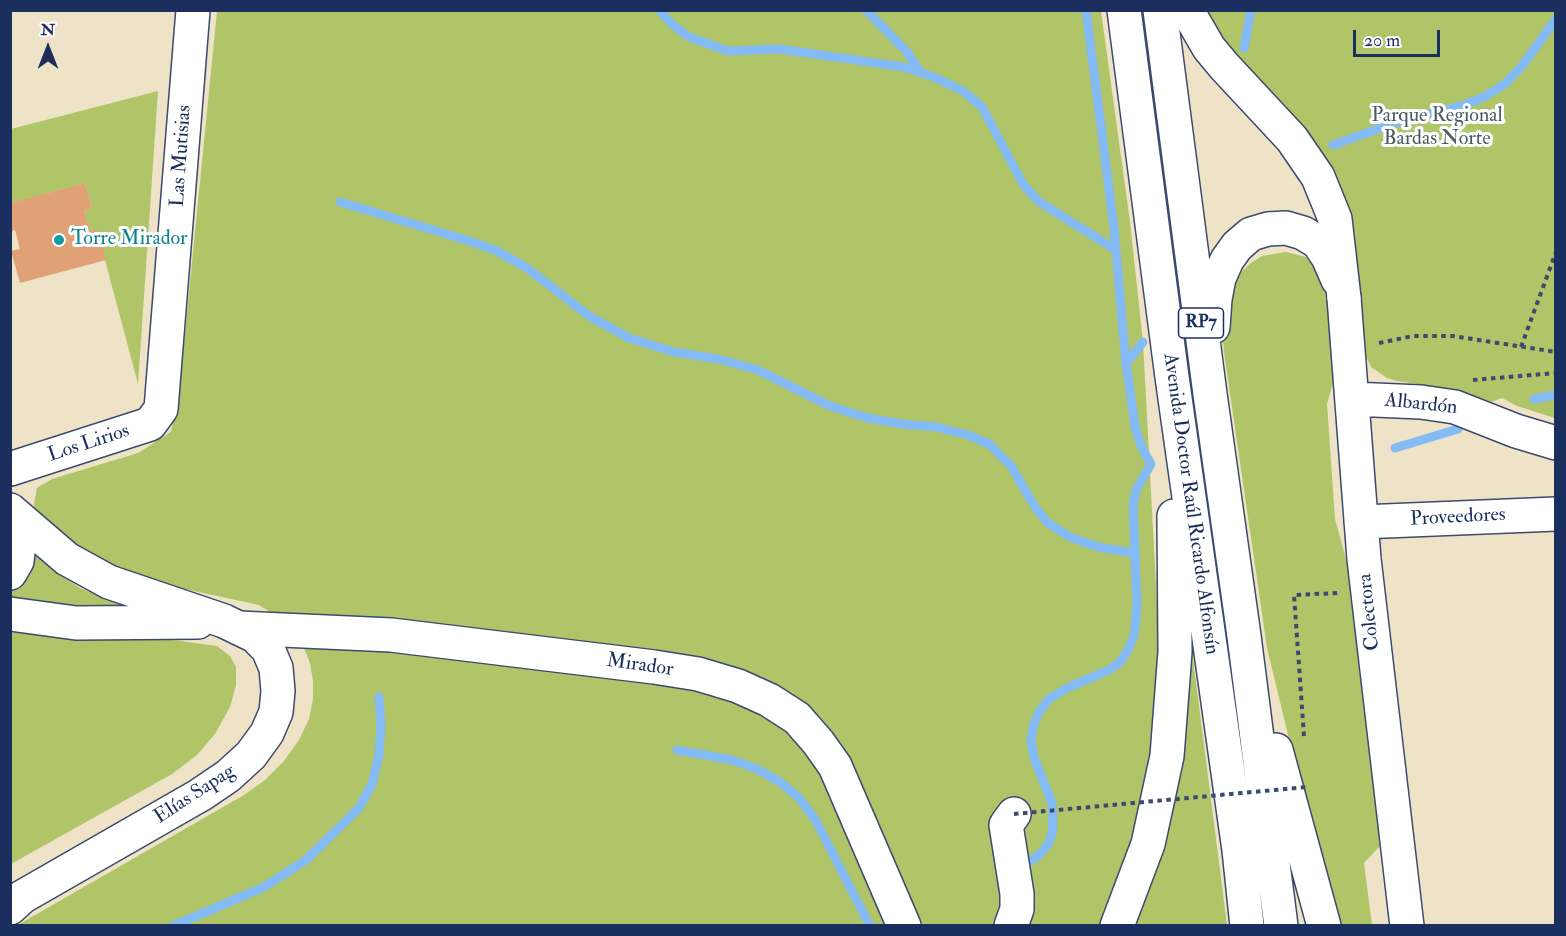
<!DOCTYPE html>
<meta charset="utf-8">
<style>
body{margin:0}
#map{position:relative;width:1566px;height:936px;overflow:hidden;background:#eee3c6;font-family:"IM FELL Double Pica",serif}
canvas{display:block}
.frame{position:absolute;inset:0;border:12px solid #1b2f5e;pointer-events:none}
.north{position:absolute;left:18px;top:18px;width:60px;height:60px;-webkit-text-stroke:4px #fff;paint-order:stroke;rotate:0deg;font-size:16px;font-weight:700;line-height:24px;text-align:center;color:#1b2f5e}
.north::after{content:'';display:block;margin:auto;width:21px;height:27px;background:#1b2f5e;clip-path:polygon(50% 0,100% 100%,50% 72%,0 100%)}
.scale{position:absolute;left:1353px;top:30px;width:87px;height:27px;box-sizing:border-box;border:3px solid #1b2f5e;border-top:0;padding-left:8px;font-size:18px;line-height:21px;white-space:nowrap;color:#1b2f5e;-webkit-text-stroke:4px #fff;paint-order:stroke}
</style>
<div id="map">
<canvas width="1566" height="936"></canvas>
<div class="frame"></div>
<div class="north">N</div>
<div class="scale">20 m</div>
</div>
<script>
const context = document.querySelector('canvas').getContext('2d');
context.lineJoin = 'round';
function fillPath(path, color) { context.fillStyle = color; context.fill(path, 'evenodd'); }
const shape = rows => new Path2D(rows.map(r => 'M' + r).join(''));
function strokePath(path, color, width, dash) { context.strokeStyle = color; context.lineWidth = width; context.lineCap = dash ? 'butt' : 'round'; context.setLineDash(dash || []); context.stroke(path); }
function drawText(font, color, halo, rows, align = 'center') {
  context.font = font + ' "IM FELL Double Pica",serif'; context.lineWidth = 6; context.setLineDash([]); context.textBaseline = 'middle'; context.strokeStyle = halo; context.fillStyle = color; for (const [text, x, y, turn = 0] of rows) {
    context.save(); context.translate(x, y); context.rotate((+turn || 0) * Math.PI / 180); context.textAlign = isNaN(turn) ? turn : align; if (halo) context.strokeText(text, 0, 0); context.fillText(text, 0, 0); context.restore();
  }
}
fillPath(shape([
 [217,11,1101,11,1130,222,1143,342,1159,642,1159,758,1110,925,16,926,244,795,265,780,284,761,299,740,309,719,313,699,313,681,310,663,304,648,293,630,278,617,259,605,171,586,91,557,38,521,34,504,37,488,52,479,138,453,171,432,179,393],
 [1198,11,1555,11,1555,418,1517,406,1502,398,1491,402,1459,390,1397,381,1387,378,1371,367,1364,352,1355,259],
 [158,91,138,384,97,230,90,231,84,211,92,208,85,183,11,203,11,129],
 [1286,252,1306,257,1314,265,1323,285,1330,314,1335,376,1327,404,1335,519,1355,592,1363,692,1381,845,1364,863,1372,925,1334,925,1267,648,1224,352,1222,334,1233,285,1241,272,1251,263,1262,256],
 [34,548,55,572,80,588,103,598,145,611,115,612,11,602,10,590,16,586],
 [1187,612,1227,925,1127,926],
 [11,624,151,637,217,646,230,656,236,667,236,685,230,707,215,734,197,755,172,774,11,864]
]), '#b0c468');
strokePath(shape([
 [659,10,673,25,689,37,728,51,779,49,904,67,934,77,963,91,982,107,1023,184,1038,201,1116,250],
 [866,10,907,52,920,72],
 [1244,48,1251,10],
 [1333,145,1395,123,1464,105,1484,97,1505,84,1522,66,1556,19],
 [340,202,466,240,495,250,527,268,589,316,629,338,674,352,718,359,758,370,830,406,864,417,901,424,936,427,968,435,989,444,1011,466,1035,507,1048,523,1070,537,1098,547,1134,553],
 [1126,364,1143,342],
 [1534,399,1556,395],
 [1395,448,1458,429],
 [677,750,732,760,757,769,780,782,799,798,815,819,870,926],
 [1029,862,1040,854,1049,843,1053,829,1052,803,1034,758,1031,741,1033,727,1039,712,1049,699,1067,688,1109,670,1120,662,1128,650,1134,636,1137,606,1133,505,1136,490,1151,464,1142,448,1135,427,1132,404,1126,364,1114,228,1086,10],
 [173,926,264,887,306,860,359,808,372,784,379,755,381,725,379,697]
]), '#85bbf4', 9);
fillPath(shape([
 [85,183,92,208,84,211,90,231,97,229,106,260,20,283,11,251,20,249,15,230,10,232,10,203]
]), '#dfa175');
const minor = shape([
 [1344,298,1364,559,1407,926],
 [1352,399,1421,402,1455,407,1516,431,1556,443],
 [10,469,150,424,161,409,193,10],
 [1361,522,1556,514],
 [239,628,391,635,654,667,698,674,738,686,769,700,797,718,818,742,835,766,904,926],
 [1011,926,1017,909,1017,894,1006,825,1014,814]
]);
const major = shape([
 [10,510,67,559,109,582,224,621,255,636,268,649,276,668,278,691,276,712,267,733,251,755,228,776,200,795,22,897,10,908],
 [10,573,17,561,19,545,16,516],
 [10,614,76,623,198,622]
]);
const highway = shape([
 [1124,10,1172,377,1239,850,1247,926],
 [1160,10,1210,394,1244,636,1281,926],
 [1187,10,1209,48,1224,66,1292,139,1318,177,1335,219,1344,298],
 [1213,327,1215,299,1219,278,1227,260,1237,246,1251,234,1268,229,1286,228,1303,233,1318,242,1328,257,1338,280],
 [1276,750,1324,926],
 [1117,926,1148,844,1167,756,1175,652,1174,516]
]);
strokePath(minor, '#3b4a6e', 36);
strokePath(major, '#3b4a6e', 36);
strokePath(highway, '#3b4a6e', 36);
strokePath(shape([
 [1379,343,1413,336,1453,336,1556,352],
 [1521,347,1556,252],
 [1473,380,1556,373],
 [1304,736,1294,595,1338,593]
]), '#3b4a6e', 4, [4.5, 4.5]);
strokePath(minor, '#fff', 33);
strokePath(major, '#fff', 33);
strokePath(highway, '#fff', 33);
strokePath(shape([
 [1014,814,1307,787]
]), '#3b4a6e', 4, [4.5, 4.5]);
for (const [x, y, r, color] of [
 [59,240,6,"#0f9aa8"]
]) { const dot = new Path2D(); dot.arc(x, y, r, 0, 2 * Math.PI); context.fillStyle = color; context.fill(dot); strokePath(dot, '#fff', 2); }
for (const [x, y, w] of [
 [1201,323,45]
]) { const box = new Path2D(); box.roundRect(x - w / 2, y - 15, w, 30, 4.5); context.fillStyle = '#fff'; context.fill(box); strokePath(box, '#1b2f5e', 1.5); }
drawText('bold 18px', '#1b2f5e', null, [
 ["RP7",1201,323]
]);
drawText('20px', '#485c61', '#fff', [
 ["Parque Regional",1437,117],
 ["Bardas Norte",1437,140]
]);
drawText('20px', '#1b2f5e', '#fff', [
 ["Las Mutisias",182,156,-86],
 ["Albardón",1421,405,6],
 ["Los Lirios",89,444,-18],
 ["Avenida Doctor Raúl Ricardo Alfonsín",1190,504,82],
 ["Proveedores",1458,518,-3],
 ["Colectora",1370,612,-96],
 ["Mirador",640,666,8],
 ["Elías Sapag",195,795,-33]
]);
drawText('20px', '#0d838f', '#fff', [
 ["Torre Mirador",71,240]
], 'left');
</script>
